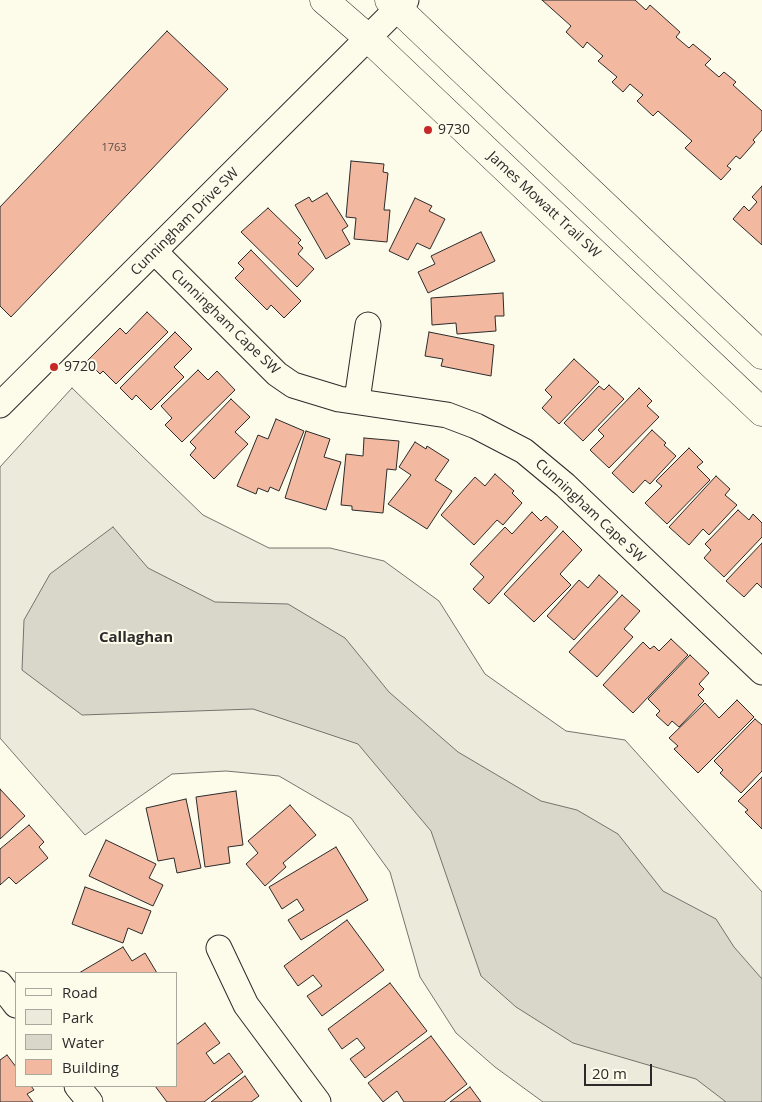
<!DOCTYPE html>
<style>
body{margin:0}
#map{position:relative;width:762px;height:1102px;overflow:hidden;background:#fdfbea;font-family:"Open Sans",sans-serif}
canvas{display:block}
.legend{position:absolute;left:15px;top:972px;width:162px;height:115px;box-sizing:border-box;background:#fdfbea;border:1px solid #a9a89e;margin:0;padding:6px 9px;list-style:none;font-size:15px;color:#2b2b2b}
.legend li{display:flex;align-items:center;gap:10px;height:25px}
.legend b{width:25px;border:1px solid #a9a89e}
.scale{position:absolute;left:584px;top:1064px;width:68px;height:22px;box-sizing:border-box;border:2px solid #2b2b2b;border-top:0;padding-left:6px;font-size:15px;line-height:18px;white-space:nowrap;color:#2b2b2b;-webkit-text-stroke:4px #fdfbea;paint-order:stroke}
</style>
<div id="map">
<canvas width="762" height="1102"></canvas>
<ul class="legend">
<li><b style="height:6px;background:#fdfbea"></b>Road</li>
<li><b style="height:14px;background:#ecebdb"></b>Park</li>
<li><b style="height:14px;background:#d8d7c9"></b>Water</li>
<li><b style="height:14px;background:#f2b8a0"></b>Building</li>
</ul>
<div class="scale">20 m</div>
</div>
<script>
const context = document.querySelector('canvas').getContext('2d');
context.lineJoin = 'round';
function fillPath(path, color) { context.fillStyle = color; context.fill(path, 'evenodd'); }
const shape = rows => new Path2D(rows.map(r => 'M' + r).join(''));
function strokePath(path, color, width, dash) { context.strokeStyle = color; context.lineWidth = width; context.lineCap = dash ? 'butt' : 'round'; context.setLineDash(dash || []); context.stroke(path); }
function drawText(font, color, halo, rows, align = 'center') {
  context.font = font + ' "Open Sans",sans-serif'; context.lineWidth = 4; context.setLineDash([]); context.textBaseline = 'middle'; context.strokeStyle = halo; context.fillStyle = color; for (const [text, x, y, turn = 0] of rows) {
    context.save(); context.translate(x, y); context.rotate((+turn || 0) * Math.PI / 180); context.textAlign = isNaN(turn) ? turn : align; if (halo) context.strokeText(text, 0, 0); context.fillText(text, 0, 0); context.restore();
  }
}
const green = shape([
 [72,388,203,515,269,548,330,548,384,561,439,601,485,674,566,731,625,740,762,892,762,1102,543,1102,495,1067,456,1033,420,977,390,872,351,818,279,776,226,771,172,774,85,835,0,738,0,467,72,388]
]);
fillPath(green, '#ecebdb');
strokePath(green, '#74746e', 1);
const water = shape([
 [113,527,148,568,215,602,288,604,345,638,389,692,458,752,541,801,577,810,618,834,663,891,716,919,734,947,762,979,762,1102,726,1102,696,1079,573,1043,516,1007,481,976,431,831,358,744,253,709,82,715,22,670,24,620,50,574,113,527]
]);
fillPath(water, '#d8d7c9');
strokePath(water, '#74746e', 1);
const building = shape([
 [542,0,635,0,646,10,650,5,680,32,676,37,689,48,693,44,711,59,705,65,719,77,724,72,736,82,733,85,762,111,762,130,753,140,755,142,740,159,736,156,727,166,731,169,721,180,685,148,692,141,658,111,653,116,637,101,643,95,630,84,623,92,612,82,617,77,598,61,603,56,587,42,583,48,566,32,571,26,542,0],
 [167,31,228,89,11,317,0,306,0,207,167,31],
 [351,161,384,164,383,172,388,173,384,210,390,210,387,242,354,239,356,218,346,217,351,161],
 [762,186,762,245,733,219,744,206,749,211,757,202,752,197,762,186],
 [327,193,348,226,342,230,350,244,326,259,295,205,309,197,312,202,327,193],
 [415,198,432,206,429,211,445,219,430,249,417,243,408,260,389,251,415,198],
 [268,208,301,240,298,243,303,248,298,254,314,269,297,287,241,232,268,208],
 [481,232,495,261,428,293,418,272,435,264,431,256,481,232],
 [251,250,301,301,284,318,271,305,267,310,235,278,244,269,238,263,251,250],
 [503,293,504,316,495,316,496,331,457,334,456,323,432,325,431,298,503,293],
 [147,312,168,332,116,384,103,371,100,374,87,361,120,328,126,334,147,312],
 [175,332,192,349,174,367,184,377,151,410,136,395,132,400,120,388,175,332],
 [429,332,494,345,491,376,441,366,443,359,425,356,429,332],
 [574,359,599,382,559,424,542,408,552,397,545,390,574,359],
 [198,370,208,380,217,371,235,390,182,442,165,425,172,418,161,406,198,370],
 [609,385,624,399,583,441,564,423,599,386,604,390,609,385],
 [639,388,652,401,647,406,659,417,609,468,590,450,604,436,598,430,639,388],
 [231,399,250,417,235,432,248,444,214,479,190,455,196,448,190,442,231,399],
 [276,419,304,431,279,491,270,487,268,492,258,488,256,494,237,486,258,435,268,439,276,419],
 [652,430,666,443,664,445,676,456,650,484,645,480,633,493,612,473,652,430],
 [306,431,330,439,324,457,341,462,326,510,285,498,306,431],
 [364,438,399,441,396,470,387,469,383,513,352,510,352,506,341,505,346,454,363,456,364,438],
 [415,442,426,449,427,446,449,460,435,480,452,491,427,529,388,504,411,475,399,467,415,442],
 [689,448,703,462,697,467,710,480,667,524,645,503,662,486,656,481,689,448],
 [495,474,514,491,512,493,522,503,503,525,497,520,474,545,441,515,475,477,485,486,495,474],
 [716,476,730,489,725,495,737,505,709,535,703,529,689,545,669,527,716,476],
 [738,510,749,520,753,514,762,523,762,537,724,577,704,558,711,550,705,544,738,510],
 [532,512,541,521,546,516,558,527,489,604,473,589,484,577,470,564,505,527,512,534,532,512],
 [563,531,582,550,560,574,571,585,534,622,504,594,563,531],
 [762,543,762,588,757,583,744,597,726,581,762,543],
 [599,575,618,592,574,640,547,616,579,580,588,588,599,575],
 [622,595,640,611,624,629,633,637,597,677,569,652,622,595],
 [671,639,688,655,633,713,603,685,643,642,650,649,654,646,659,651,671,639],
 [690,655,709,673,699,684,704,689,698,695,704,701,679,727,672,721,668,726,656,715,660,711,648,699,690,655],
 [737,700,754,717,698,773,674,749,678,746,669,738,705,703,719,718,737,700],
 [755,719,762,725,762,771,741,793,720,773,723,770,714,761,755,719],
 [762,777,762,829,745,812,748,810,738,801,762,777],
 [0,789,25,816,0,839,0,789],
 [236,791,243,845,228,847,230,863,205,867,196,797,236,791],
 [186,799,201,868,177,873,174,858,158,861,146,808,186,799],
 [290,805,316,835,283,863,286,867,265,886,246,864,258,853,248,841,290,805],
 [29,825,44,842,39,847,48,858,16,884,9,877,0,885,0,849,29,825],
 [106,840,156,864,149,878,163,885,153,906,89,876,106,840],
 [336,847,368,900,301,940,288,920,304,910,297,899,282,909,269,887,336,847],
 [85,887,151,911,142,934,128,928,123,943,72,924,85,887],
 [347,920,384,970,322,1016,307,996,322,986,313,975,298,986,284,966,347,920],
 [123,947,132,961,145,953,157,973,79,973,123,947],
 [390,983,427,1031,365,1078,350,1059,365,1048,357,1038,342,1049,328,1029,390,983],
 [205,1023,220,1043,206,1053,214,1064,229,1053,243,1072,204,1102,167,1102,155,1086,176,1086,176,1045,205,1023],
 [431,1036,467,1084,444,1102,404,1102,397,1091,383,1102,368,1083,431,1036],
 [7,1055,16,1067,16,1086,31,1086,34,1090,27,1094,33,1102,0,1102,0,1060,7,1055],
 [245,1076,259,1096,251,1102,211,1102,245,1076],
 [470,1087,481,1102,450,1102,470,1087]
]);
fillPath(building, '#f2b8a0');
strokePath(building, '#2b2b2b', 1);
const minor = shape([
 [155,252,277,374,293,385,339,399,447,415,476,426,524,451,565,485,762,672],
 [357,400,368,325],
 [0,405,406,0],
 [219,948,246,1005,318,1102],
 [0,984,16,1005],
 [77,1086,90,1102]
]);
const major = shape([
 [324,0,368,38,762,412],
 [389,0,762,355]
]);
strokePath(minor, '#2b2b2b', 27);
strokePath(major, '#2b2b2b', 29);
strokePath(minor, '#fdfbea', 25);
strokePath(major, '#fdfbea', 28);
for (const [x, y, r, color] of [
 [428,130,5,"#c62828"],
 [54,367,5,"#c62828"]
]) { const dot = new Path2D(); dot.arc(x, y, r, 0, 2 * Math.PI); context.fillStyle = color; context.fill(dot); strokePath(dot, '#fdfbea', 2); }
drawText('11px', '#5d4e48', null, [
 ["1763",114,148]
]);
drawText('14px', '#2b2b2b', '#fdfbea', [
 ["9730",438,130],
 ["9720",64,367]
], 'left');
drawText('14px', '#2b2b2b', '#fdfbea', [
 ["James Mowatt Trail SW",544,205,43],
 ["Cunningham Drive SW",185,222,-45],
 ["Cunningham Cape SW",225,322,44],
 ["Cunningham Cape SW",590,511,43]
]);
drawText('bold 15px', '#2b2b2b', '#fdfbea', [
 ["Callaghan",136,638]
]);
</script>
